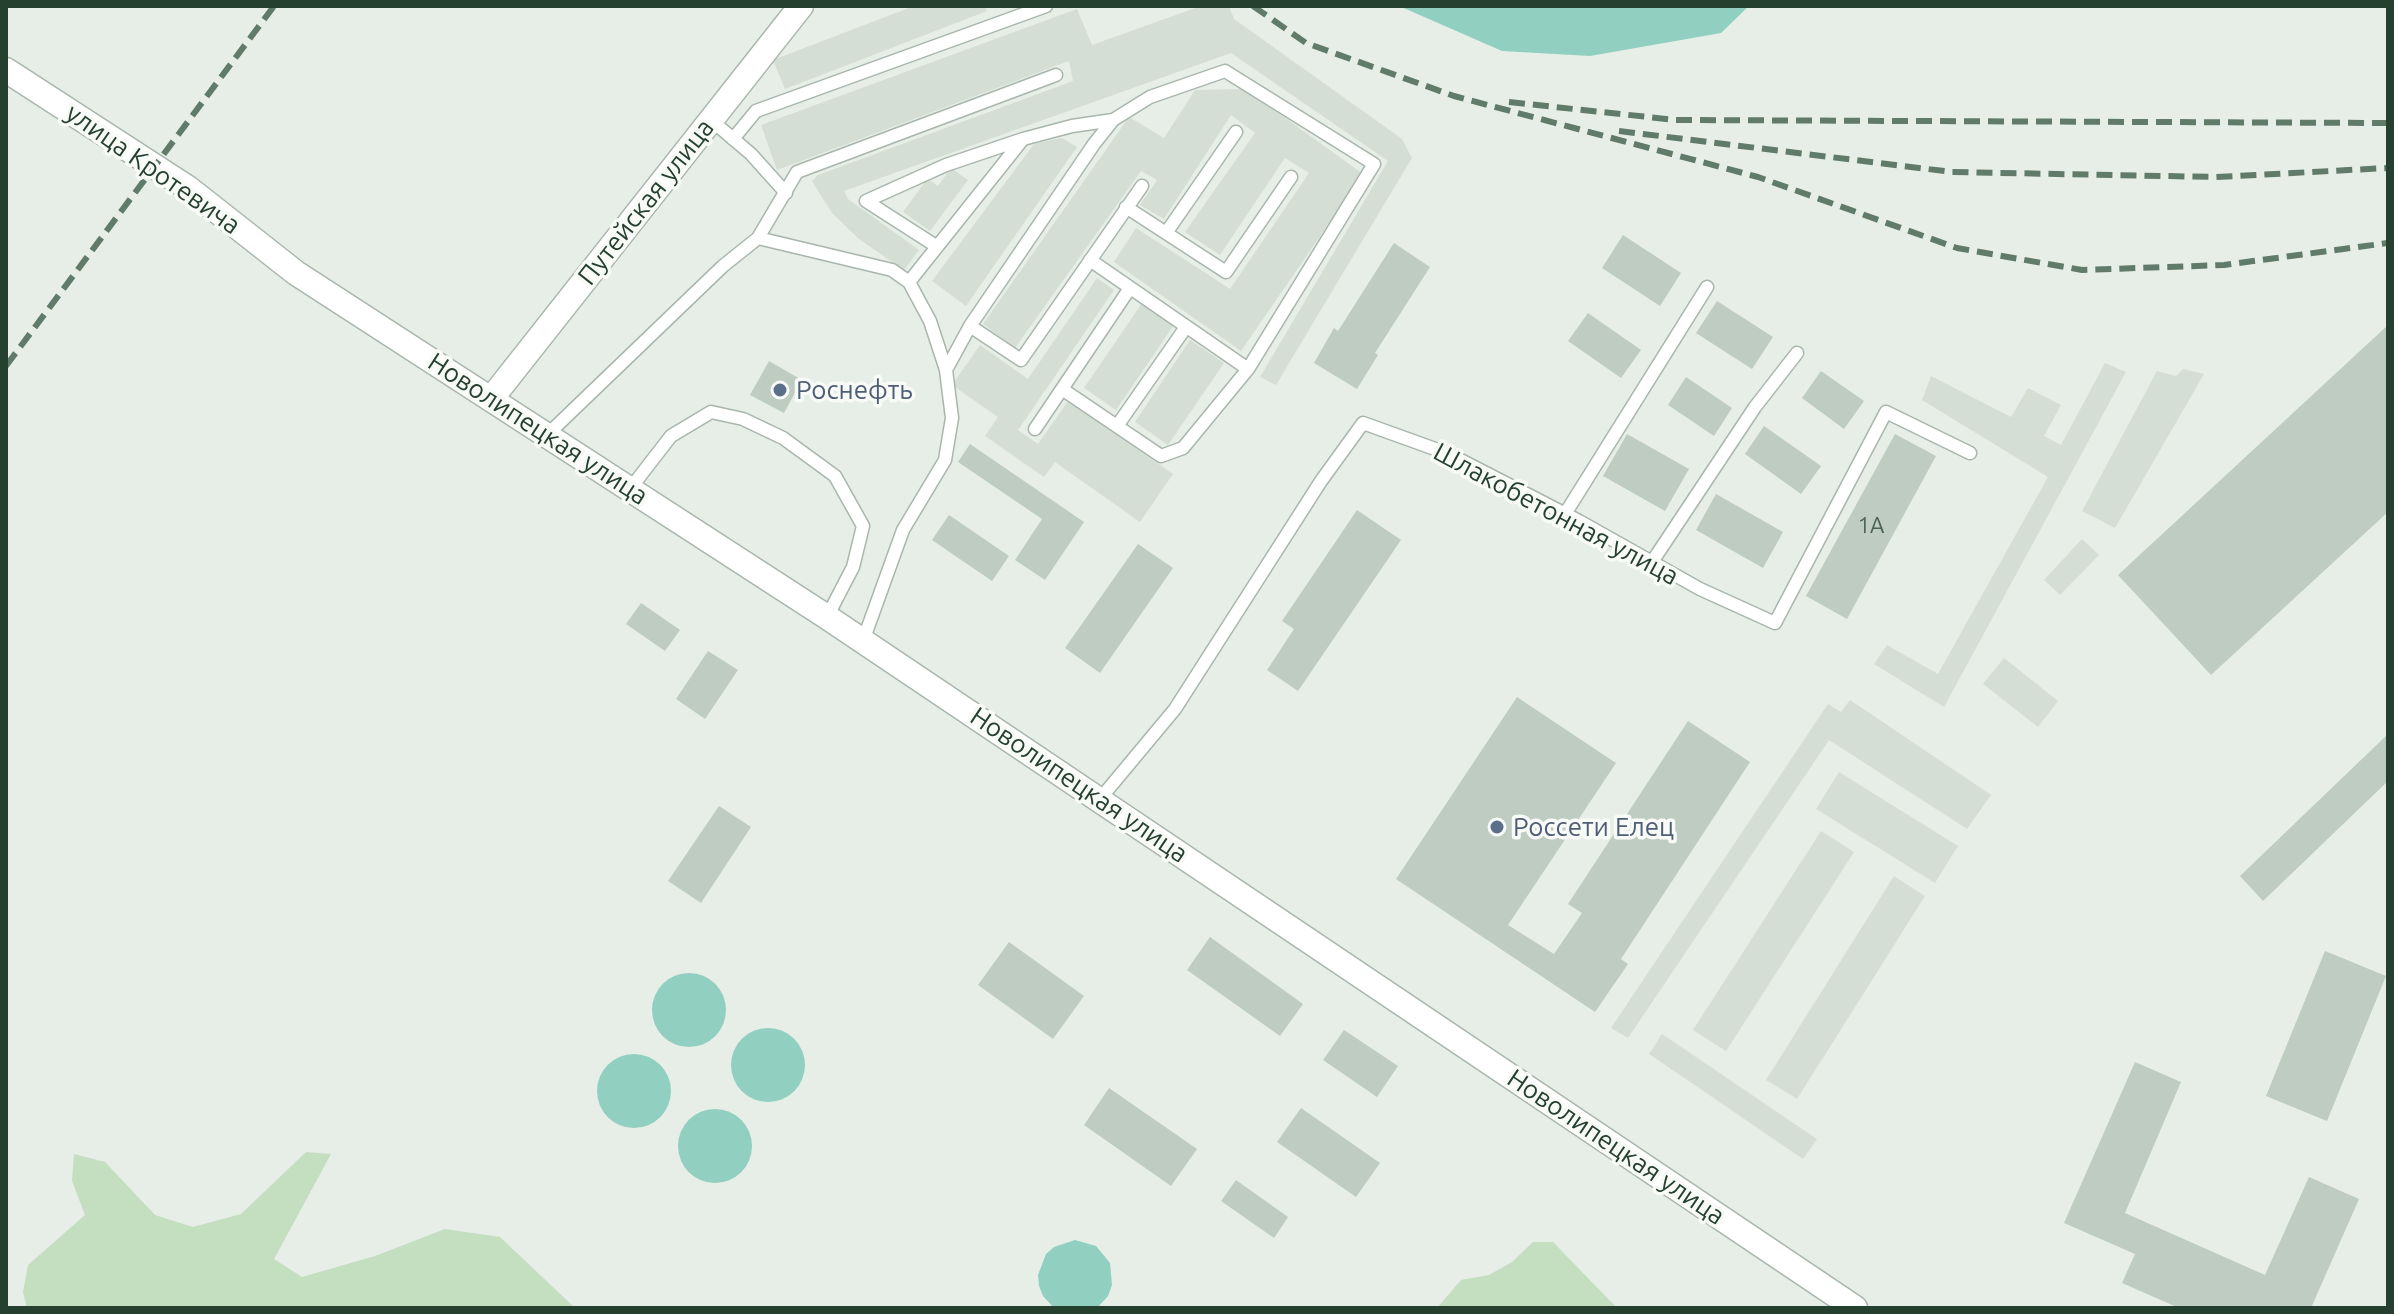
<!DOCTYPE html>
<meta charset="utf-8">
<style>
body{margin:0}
#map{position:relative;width:2394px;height:1314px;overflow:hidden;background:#e6eee7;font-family:Ubuntu,sans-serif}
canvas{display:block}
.frame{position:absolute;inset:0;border:8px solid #25402e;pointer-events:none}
</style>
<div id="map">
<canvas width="2394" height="1314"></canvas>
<div class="frame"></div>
</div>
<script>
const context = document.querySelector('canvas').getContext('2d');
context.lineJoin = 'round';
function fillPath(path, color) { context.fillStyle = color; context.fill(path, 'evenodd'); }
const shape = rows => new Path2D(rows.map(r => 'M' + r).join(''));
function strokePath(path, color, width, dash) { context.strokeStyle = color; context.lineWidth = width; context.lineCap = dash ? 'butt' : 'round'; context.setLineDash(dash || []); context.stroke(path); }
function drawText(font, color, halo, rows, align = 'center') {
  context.font = font + ' Ubuntu,sans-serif'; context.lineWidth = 7; context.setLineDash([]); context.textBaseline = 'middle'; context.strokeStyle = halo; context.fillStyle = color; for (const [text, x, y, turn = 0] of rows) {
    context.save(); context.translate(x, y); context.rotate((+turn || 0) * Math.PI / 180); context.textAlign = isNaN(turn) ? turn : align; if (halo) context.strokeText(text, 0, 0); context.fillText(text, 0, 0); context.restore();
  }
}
fillPath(shape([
 [914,6,985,6,987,11,785,89,773,60],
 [1201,6,1229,6,1234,19,1402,139,1412,158,1276,385,1260,377,1388,161,1231,53,844,191,848,199,919,250,904,270,859,239,832,213,812,181,818,175,1073,81,1069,61,777,170,761,125,1077,9,1092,45],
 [1245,89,1363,174,1241,351,1114,262,1136,228,1230,289,1309,173,1285,158,1220,255,1185,232,1255,133,1231,115,1164,219,1140,205,1157,180,1141,171,1015,348,983,324,1129,117,1164,138,1195,90],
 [1062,138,1077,147,966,306,932,281,1034,144],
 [951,168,968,180,930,231,903,212,927,179,938,186],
 [1097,278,1114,290,1018,430,1038,444,1068,401,1173,474,1140,522,1055,462,1044,477,985,436,998,417,952,385,980,345,1028,379],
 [1142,303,1174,325,1116,410,1084,388],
 [1190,340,1224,363,1168,445,1135,422],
 [2105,363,2126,372,1944,707,1874,664,1887,645,1938,674,2048,477,1922,400,1931,376,2011,417,2028,388,2061,405,2044,436,2061,445],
 [2183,369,2204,374,2115,528,2082,511,2157,371,2176,376],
 [2082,539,2099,555,2060,595,2044,580],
 [2004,658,2058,701,2038,727,1983,684],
 [1850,700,1991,795,1967,829,1829,740,1628,1038,1611,1028,1828,704,1841,712],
 [1839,772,1958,846,1935,883,1816,809],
 [1821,831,1854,852,1726,1051,1693,1030],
 [1894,876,1925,896,1797,1099,1766,1080],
 [1662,1034,1817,1139,1803,1159,1649,1054]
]), '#d4ded5');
fillPath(shape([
 [306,1152,331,1154,274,1259,302,1277,375,1256,445,1229,500,1237,575,1308,27,1308,23,1292,28,1265,85,1215,72,1181,74,1154,105,1162,155,1215,193,1227,241,1214],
 [1533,1242,1553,1242,1617,1308,1437,1308,1461,1280,1489,1275,1512,1262]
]), '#c4dec0');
fillPath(shape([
 [1399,6,1749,6,1721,33,1590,56,1502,51],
 '652 1010a37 37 0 1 1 74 0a37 37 0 1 1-74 0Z',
 '731 1065a37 37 0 1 1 74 0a37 37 0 1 1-74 0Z',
 '597 1091a37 37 0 1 1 74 0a37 37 0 1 1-74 0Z',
 '678 1146a37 37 0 1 1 74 0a37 37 0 1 1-74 0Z',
 [1075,1240,1096,1246,1110,1263,1112,1285,1108,1296,1097,1308,1054,1308,1043,1296,1039,1286,1038,1275,1046,1254,1054,1247]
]), '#91d0c0');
fillPath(shape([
 [1623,235,1681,273,1660,306,1602,268],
 [1394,243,1430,267,1375,353,1378,355,1357,389,1314,363,1334,328,1338,331],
 [1717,301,1773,337,1752,369,1696,333],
 [1588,313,1641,350,1621,378,1568,341],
 [2388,325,2388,512,2211,675,2118,575],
 [769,361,802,380,784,413,750,395],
 [1821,371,1864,401,1844,429,1802,398],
 [1686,377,1732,408,1714,436,1668,405],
 [1764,426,1821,466,1801,494,1745,454],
 [1627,434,1689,469,1665,511,1603,476],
 [1895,434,1936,456,1847,619,1806,596],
 [970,444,1084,522,1045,580,1015,560,1042,519,958,462],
 [1716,494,1783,532,1763,568,1696,530],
 [1357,510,1401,540,1298,691,1267,670,1294,629,1282,621],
 [949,515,1009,556,992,581,932,540],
 [1138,544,1173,568,1100,673,1065,648],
 [641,603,680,630,665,651,626,624],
 [708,651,738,670,705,719,676,699],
 [1517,697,1616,763,1508,925,1554,954,1582,913,1568,904,1688,721,1750,762,1621,959,1628,964,1595,1012,1396,879],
 [2388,734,2388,781,2263,901,2240,876],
 [719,806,751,827,701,903,668,881],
 [1210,937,1303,1004,1280,1036,1187,970],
 [1009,942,1084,996,1053,1039,978,985],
 [2325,951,2386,976,2327,1121,2266,1096],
 [1344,1030,1398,1066,1377,1097,1323,1060],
 [2135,1062,2181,1082,2125,1213,2265,1275,2309,1177,2359,1199,2311,1308,2179,1308,2122,1283,2135,1254,2064,1223],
 [1109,1088,1197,1149,1171,1186,1084,1125],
 [1301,1108,1380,1163,1356,1197,1277,1142],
 [1236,1180,1288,1217,1274,1238,1221,1201]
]), '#beccc1');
const service = shape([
 [711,120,751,154,786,193],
 [733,139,756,111,1046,6],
 [1126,207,1226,272,1291,177],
 [1166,233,1236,132],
 [758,238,892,270,909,282,930,321,946,370,952,418,945,460,903,530,863,641],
 [936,246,866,201,946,165,1023,139,1072,126,1113,120],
 [1090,260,1248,369],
 [909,282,1023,139],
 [970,326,1021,360,1142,186],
 [946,370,970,326,1094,144,1113,120,1150,97,1225,71,1374,164,1248,369,1183,448,1161,456,1062,389],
 [1117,426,1186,327],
 [1035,429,1130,288],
 [547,435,723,266,758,238,797,172,1056,75],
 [630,489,671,436,711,412,743,419,783,438,835,476,863,526,853,567,827,617],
 [1565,514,1707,287],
 [1652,562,1755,407,1797,353],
 [1100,799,1175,709,1321,481,1363,423,1449,454,1579,521,1700,589,1775,623,1886,412,1970,453]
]);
const minor = shape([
 [491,399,801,6]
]);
const tertiary = shape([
 [6,70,188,188,296,273,827,617,1855,1308]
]);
strokePath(service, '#a8b6ac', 15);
strokePath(minor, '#a8b6ac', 27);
strokePath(tertiary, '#a8b6ac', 27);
strokePath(service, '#fff', 12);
strokePath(minor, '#fff', 24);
strokePath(tertiary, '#fff', 24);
strokePath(shape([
 [1253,6,1306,43,1454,96,1758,177,1957,248,2082,270,2224,265,2388,243],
 [1509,102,1676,120,2388,123],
 [1619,131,1952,172,2216,177,2388,168],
 [6,366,274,6]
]), '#607b69', 6, [16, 8]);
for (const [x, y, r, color] of [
 [780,390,8,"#5c6f8a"],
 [1497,827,8,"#5c6f8a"]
]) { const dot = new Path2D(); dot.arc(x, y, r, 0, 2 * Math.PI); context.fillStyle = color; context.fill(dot); strokePath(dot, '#f7faf7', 3); }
drawText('22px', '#4b6353', null, [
 ["1А",1871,526]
]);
drawText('26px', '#25402e', '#f7faf7', [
 ["улица Кротевича",153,169,35],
 ["Путейская улица",646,202,-52],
 ["Новолипецкая улица",538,429,33],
 ["Шлакобетонная улица",1556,514,28],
 ["Новолипецкая улица",1079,785,34],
 ["Новолипецкая улица",1616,1147,34]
]);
drawText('26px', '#4e5e75', '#f7faf7', [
 ["Роснефть",796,390],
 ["Россети Елец",1513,827]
], 'left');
</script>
